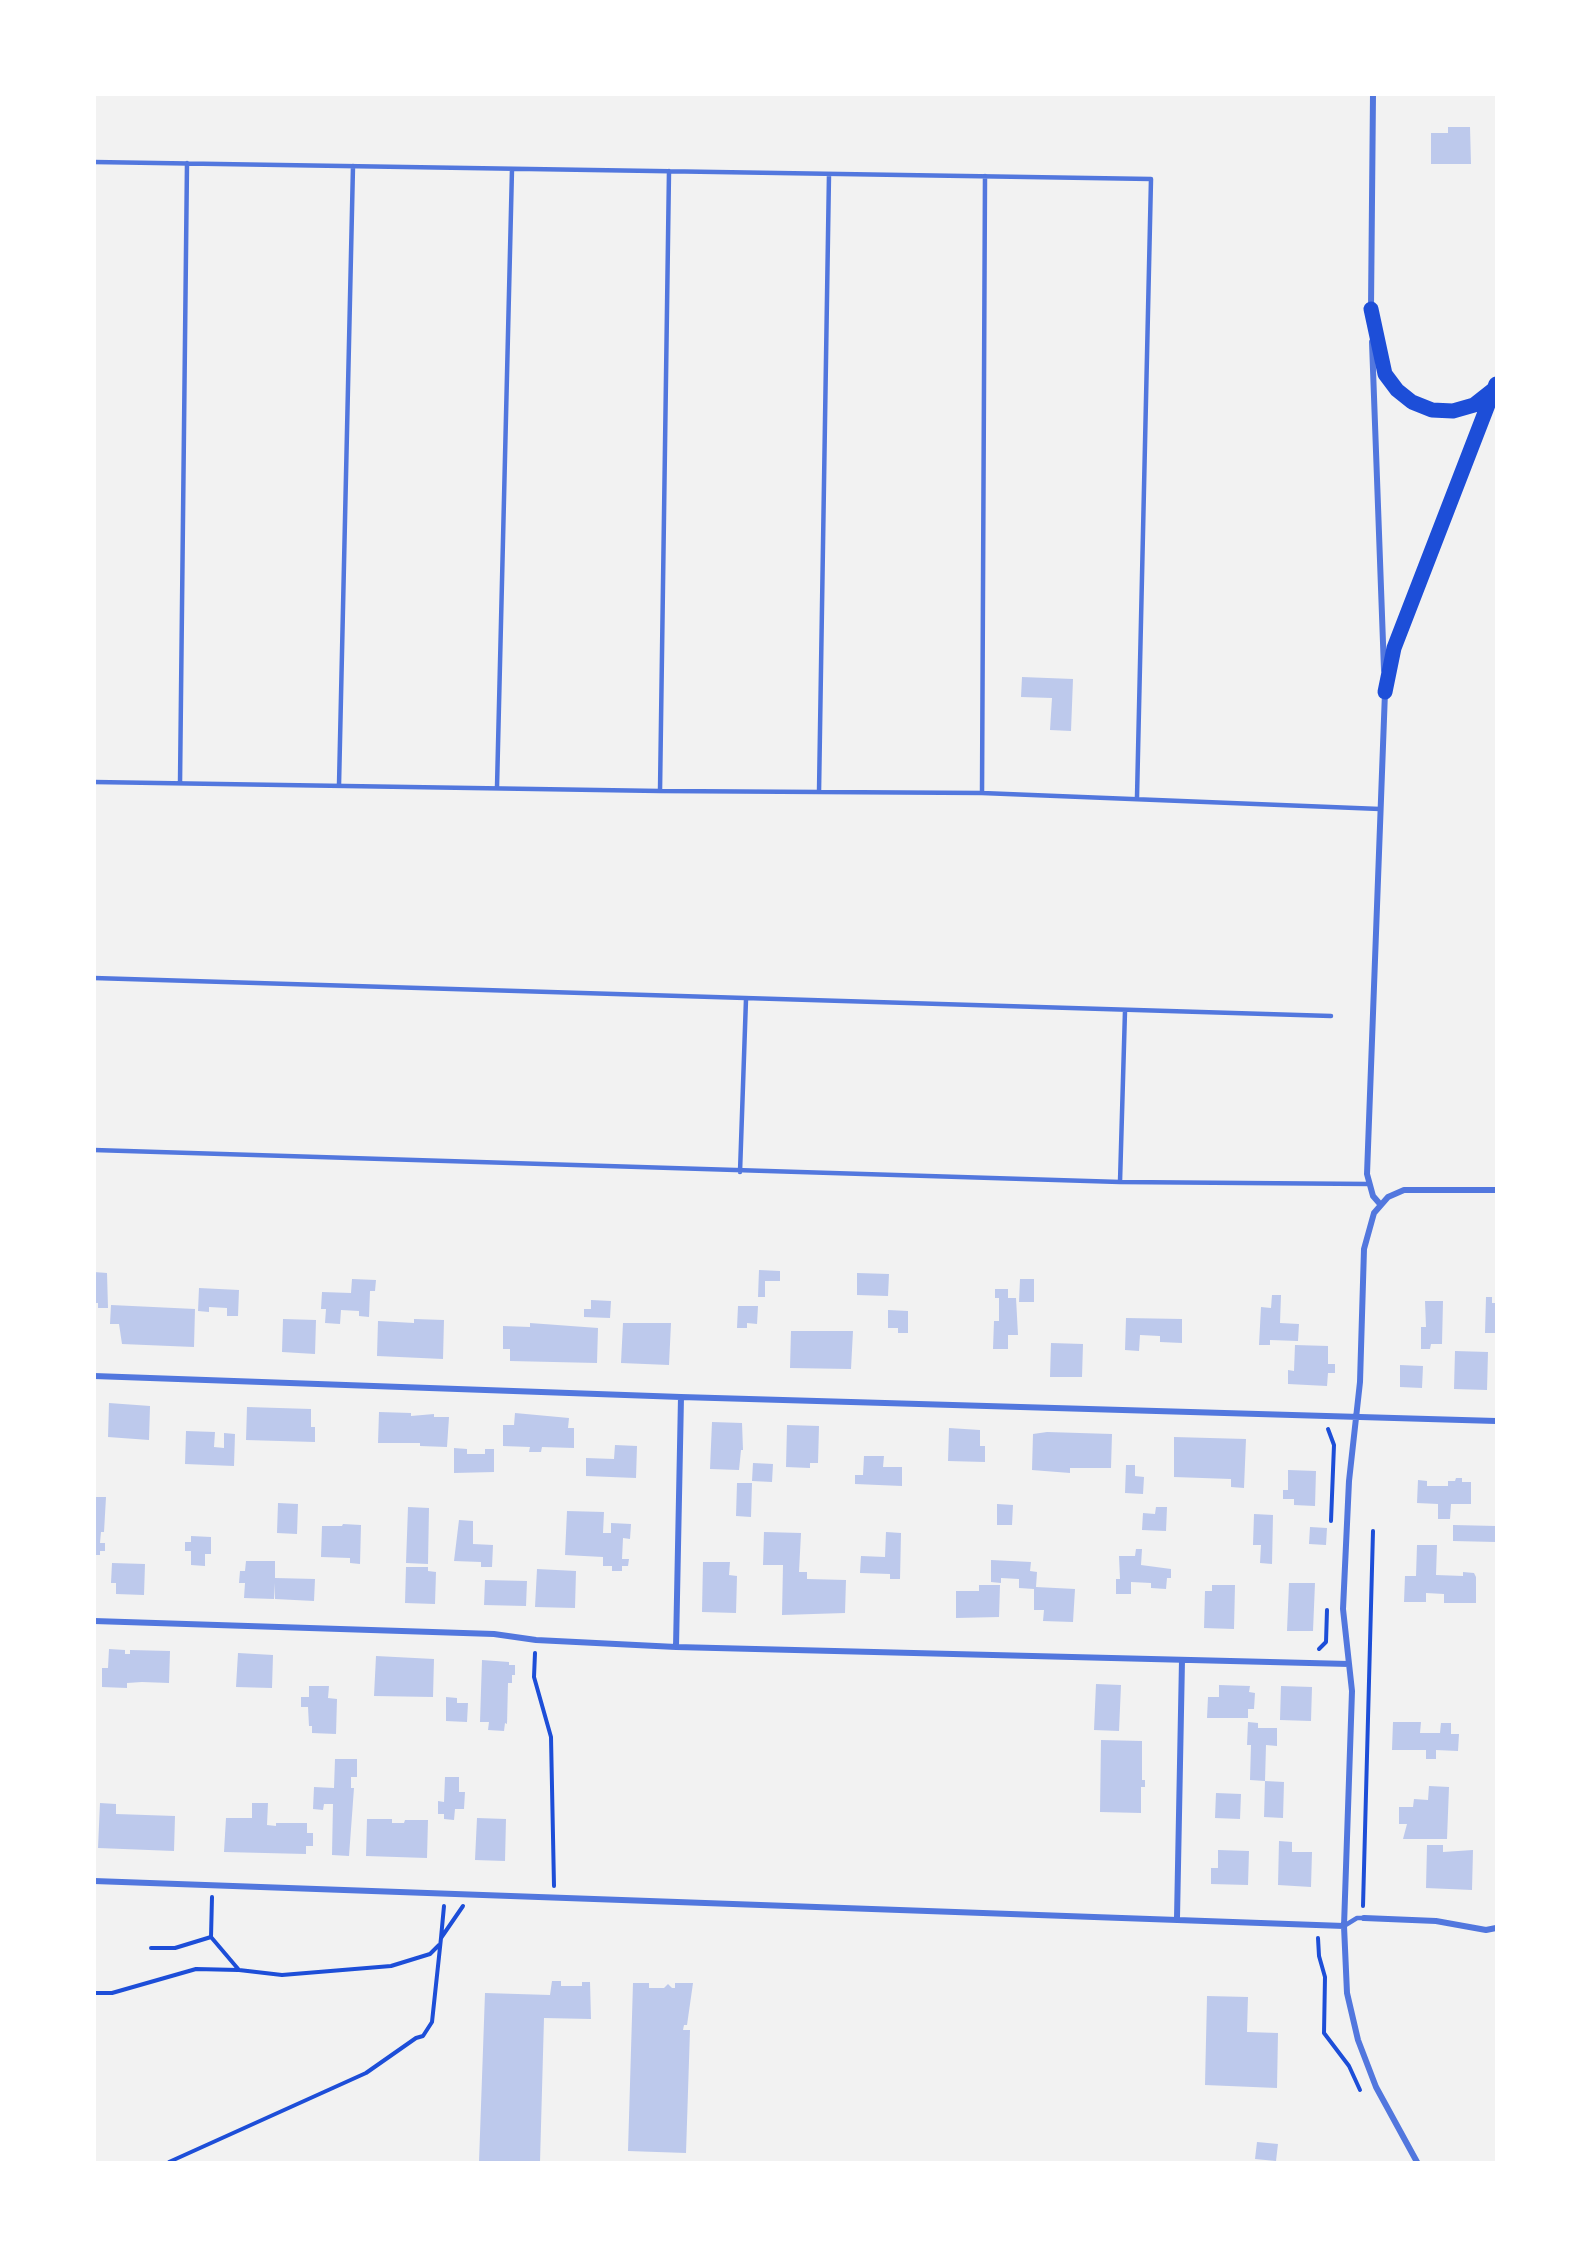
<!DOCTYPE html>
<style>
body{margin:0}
#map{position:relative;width:1591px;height:2257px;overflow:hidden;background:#f2f2f2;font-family:"Source Sans 3",sans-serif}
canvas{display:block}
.frame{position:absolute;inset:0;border:96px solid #fff;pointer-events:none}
</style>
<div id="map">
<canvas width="1591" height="2257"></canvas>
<div class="frame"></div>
</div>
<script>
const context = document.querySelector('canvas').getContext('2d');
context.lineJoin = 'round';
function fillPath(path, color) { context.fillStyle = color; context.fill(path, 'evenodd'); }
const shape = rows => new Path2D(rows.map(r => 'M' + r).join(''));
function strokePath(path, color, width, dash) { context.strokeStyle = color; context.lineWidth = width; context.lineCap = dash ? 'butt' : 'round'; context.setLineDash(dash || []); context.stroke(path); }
fillPath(shape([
 [1448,127,1470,127,1471,164,1431,164,1431,133,1448,133],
 [1022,677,1073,679,1071,731,1050,730,1052,698,1021,697],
 [759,1270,780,1271,780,1281,765,1281,765,1297,758,1297],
 [94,1272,107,1273,108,1308,98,1308,98,1303,94,1303],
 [857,1273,889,1274,888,1296,857,1295],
 [352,1279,376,1280,375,1291,370,1291,369,1317,359,1316,359,1311,341,1310,340,1324,325,1323,326,1309,321,1309,322,1292,351,1293],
 [1020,1279,1034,1279,1034,1302,1019,1302],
 [199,1288,239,1290,238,1316,227,1316,227,1308,209,1307,209,1312,198,1311],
 [995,1289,1008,1289,1008,1298,1016,1298,1018,1335,1008,1335,1008,1349,993,1349,994,1321,999,1321,999,1298,995,1298],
 [1272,1295,1281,1295,1280,1323,1299,1324,1298,1341,1270,1340,1270,1345,1259,1345,1261,1307,1271,1308],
 [1486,1297,1492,1297,1492,1303,1496,1303,1496,1333,1485,1333],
 [591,1300,611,1301,610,1318,584,1317,584,1309,591,1309],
 [1425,1301,1443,1301,1442,1344,1431,1344,1430,1349,1421,1349,1421,1327,1426,1327],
 [111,1305,195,1309,194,1347,122,1344,119,1324,110,1324],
 [738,1306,758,1306,757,1324,747,1323,747,1328,737,1328],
 [888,1310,908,1311,908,1333,898,1333,898,1328,888,1328],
 [1126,1318,1182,1319,1182,1343,1160,1342,1160,1336,1140,1335,1139,1351,1125,1350],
 [283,1319,316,1320,315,1354,282,1352],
 [414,1319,444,1320,443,1359,377,1356,378,1321,414,1323],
 [530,1323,598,1328,597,1363,510,1361,510,1349,503,1349,503,1326,530,1327],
 [623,1323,671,1323,669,1365,621,1363],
 [791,1331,853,1331,851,1369,790,1368],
 [1051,1343,1083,1344,1082,1377,1050,1377],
 [1295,1345,1328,1346,1328,1364,1335,1364,1335,1373,1328,1373,1327,1386,1288,1384,1288,1370,1294,1371],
 [1455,1351,1488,1352,1487,1390,1454,1389],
 [1400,1365,1423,1366,1422,1388,1400,1387],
 [109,1403,150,1406,149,1440,108,1437],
 [247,1407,311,1409,311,1427,315,1427,315,1442,246,1440],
 [379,1412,411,1413,411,1416,434,1414,434,1417,449,1417,447,1447,420,1446,420,1443,378,1443],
 [515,1413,569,1418,568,1428,574,1428,574,1448,542,1447,541,1452,529,1452,530,1447,503,1446,503,1425,514,1425],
 [712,1422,742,1423,743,1450,741,1450,739,1470,710,1469],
 [787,1425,819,1426,818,1463,810,1463,810,1468,786,1467],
 [949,1428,980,1430,980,1446,985,1446,985,1462,948,1461],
 [186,1431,215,1432,214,1447,224,1448,224,1433,235,1434,234,1466,185,1464],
 [1047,1432,1112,1434,1111,1468,1070,1468,1070,1473,1032,1470,1033,1434],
 [1174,1437,1246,1439,1244,1488,1231,1487,1231,1479,1174,1477],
 [615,1445,637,1446,636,1478,586,1476,586,1458,614,1459],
 [454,1448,467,1449,467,1454,485,1454,485,1449,494,1449,494,1472,454,1473],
 [864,1456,884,1456,883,1467,902,1467,902,1486,855,1484,855,1475,863,1475],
 [753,1463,773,1464,772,1482,752,1481],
 [1126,1465,1135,1465,1135,1476,1144,1477,1143,1494,1125,1493],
 [1288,1470,1316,1471,1315,1506,1294,1505,1294,1499,1283,1499,1283,1490,1288,1490],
 [1456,1478,1462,1478,1462,1482,1471,1482,1471,1504,1451,1504,1450,1519,1438,1519,1438,1504,1417,1503,1418,1480,1427,1481,1427,1486,1448,1486,1448,1481,1455,1481],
 [737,1483,752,1483,751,1517,736,1516],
 [94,1497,106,1497,104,1532,101,1532,100,1543,105,1543,105,1551,100,1551,100,1555,94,1555],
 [278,1503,298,1504,297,1534,277,1533],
 [997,1504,1013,1505,1012,1525,997,1525],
 [408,1507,429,1508,428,1564,406,1563],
 [1156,1507,1167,1507,1166,1531,1142,1530,1143,1513,1155,1514],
 [567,1511,604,1512,603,1533,611,1533,611,1523,631,1524,630,1539,623,1538,622,1559,629,1559,628,1566,622,1566,622,1571,612,1571,612,1566,603,1566,603,1557,565,1555],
 [1254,1514,1273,1515,1272,1564,1260,1563,1261,1545,1253,1545],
 [459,1520,473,1521,473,1544,493,1545,492,1567,481,1567,481,1562,454,1561],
 [343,1524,361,1525,360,1564,350,1563,350,1558,321,1557,322,1526,342,1526],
 [1453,1525,1496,1526,1496,1542,1453,1541],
 [1310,1527,1327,1528,1326,1545,1309,1544],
 [764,1532,801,1533,799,1572,807,1572,807,1579,846,1580,845,1613,782,1615,783,1565,763,1565],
 [886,1532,901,1533,900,1579,890,1579,890,1574,860,1573,861,1556,885,1557],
 [191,1536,211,1537,211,1554,205,1554,205,1566,191,1565,191,1551,185,1551,185,1542,191,1542],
 [1417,1545,1437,1545,1436,1575,1463,1576,1463,1572,1474,1573,1476,1577,1476,1603,1444,1603,1444,1594,1426,1593,1426,1602,1404,1602,1405,1576,1416,1576],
 [1136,1549,1142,1549,1141,1565,1171,1569,1171,1578,1167,1578,1166,1589,1151,1588,1151,1583,1131,1582,1131,1594,1116,1594,1116,1579,1120,1579,1119,1556,1135,1556],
 [991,1560,1031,1562,1030,1571,1037,1572,1036,1587,1075,1589,1073,1622,1043,1621,1044,1610,1034,1610,1034,1589,1019,1588,1019,1579,1001,1578,1001,1583,991,1582],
 [246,1561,275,1561,275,1578,315,1579,314,1601,275,1599,275,1583,274,1599,244,1598,245,1583,239,1583,240,1571,245,1571],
 [703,1562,730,1562,729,1575,737,1576,736,1613,702,1612],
 [112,1563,145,1564,144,1595,116,1594,116,1583,111,1583],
 [406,1567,428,1567,428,1571,436,1572,435,1604,405,1603],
 [537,1569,576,1571,575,1608,535,1607],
 [485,1580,527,1581,526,1606,484,1605],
 [1289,1583,1315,1583,1313,1631,1287,1631],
 [979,1585,1000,1585,999,1617,956,1618,956,1591,979,1591],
 [1212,1585,1235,1585,1234,1629,1204,1628,1205,1591,1212,1591],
 [109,1649,125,1650,125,1654,130,1654,130,1650,170,1651,169,1683,142,1682,127,1683,127,1688,102,1687,102,1668,108,1668],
 [238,1653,273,1655,272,1688,236,1687],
 [376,1656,434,1659,433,1697,374,1696],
 [482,1660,509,1662,509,1665,515,1665,515,1675,512,1675,512,1683,508,1683,507,1724,505,1723,504,1731,488,1730,489,1722,480,1722],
 [1096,1684,1121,1685,1119,1731,1094,1730],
 [1219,1685,1250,1686,1249,1692,1255,1693,1254,1709,1248,1709,1248,1718,1207,1718,1208,1697,1219,1697],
 [309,1686,329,1686,328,1698,337,1699,336,1734,312,1733,312,1726,309,1726,308,1707,301,1707,301,1697,309,1697],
 [1281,1686,1312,1687,1311,1721,1280,1720],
 [446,1697,457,1698,457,1703,468,1703,467,1722,446,1721],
 [1248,1722,1258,1723,1258,1728,1277,1728,1277,1746,1266,1745,1265,1781,1250,1780,1251,1745,1247,1745],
 [1393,1722,1421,1722,1420,1733,1440,1733,1441,1723,1451,1723,1451,1734,1459,1734,1458,1751,1436,1750,1436,1759,1426,1759,1426,1750,1392,1750],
 [1101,1740,1142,1741,1142,1780,1145,1780,1145,1787,1141,1787,1141,1813,1100,1812],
 [335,1759,357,1759,357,1777,351,1777,351,1788,354,1788,349,1856,332,1855,333,1804,324,1804,323,1810,313,1809,314,1787,334,1788],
 [445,1777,459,1777,459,1792,465,1792,464,1809,455,1809,454,1820,444,1819,444,1814,438,1814,438,1801,444,1802],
 [1265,1781,1284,1782,1283,1818,1264,1817],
 [1429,1786,1449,1787,1447,1839,1403,1839,1407,1824,1399,1824,1399,1807,1413,1807,1414,1799,1428,1800],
 [1216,1793,1241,1794,1240,1819,1215,1818],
 [100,1803,116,1804,116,1814,175,1816,174,1851,98,1848],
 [252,1803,268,1803,267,1825,276,1826,276,1823,307,1823,307,1833,313,1833,313,1846,306,1846,306,1854,224,1852,226,1818,252,1818],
 [477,1818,506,1819,505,1861,475,1860],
 [367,1819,392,1819,392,1823,404,1823,405,1820,428,1820,427,1858,366,1856],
 [1279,1841,1292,1842,1292,1852,1312,1852,1311,1887,1278,1885],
 [1427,1845,1443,1845,1443,1852,1473,1850,1472,1890,1426,1888],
 [1218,1850,1249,1851,1248,1885,1211,1884,1211,1868,1218,1868],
 [552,1981,561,1981,561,1986,582,1986,582,1982,590,1982,591,2019,544,2018,540,2162,479,2162,485,1993,550,1995],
 [633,1983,649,1983,649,1988,664,1988,668,1984,672,1988,675,1988,675,1983,693,1983,687,2025,684,2025,683,2030,690,2030,686,2153,628,2151],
 [1207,1996,1248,1997,1247,2032,1278,2033,1277,2088,1205,2085],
 [1257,2142,1278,2144,1276,2161,1255,2159]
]), '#bdc9ec');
strokePath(shape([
 [1328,1429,1334,1445,1331,1521],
 [1319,1649,1326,1642,1327,1610],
 [535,1653,534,1677,551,1737,554,1886],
 [212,1897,211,1937,239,1970,282,1975,391,1966,430,1954,439,1945],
 [1363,1906,1373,1531],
 [441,1938,444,1906],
 [1318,1938,1319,1956,1325,1977,1324,2033,1349,2066,1360,2090],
 [151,1948,175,1948,211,1937],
 [94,1993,112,1993,196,1969,238,1970],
 [169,2162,366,2073,416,2038,423,2036,432,2022,441,1938,463,1906]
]), '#1d4ed8', 4);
strokePath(shape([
 [94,162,1151,179,1137,797],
 [94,782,660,791,982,793,1380,809],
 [180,783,187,163],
 [339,785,353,166],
 [497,787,512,169],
 [660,791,669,171],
 [819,792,829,174],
 [982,793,985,176],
 [94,978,1331,1016],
 [94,1150,1120,1182,1369,1184],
 [740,1172,746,999],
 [1120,1182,1125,1011],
 [1344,1926,1357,1918,1364,1918]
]), '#5277de', 4.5);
strokePath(shape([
 [1371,307,1373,94],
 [1372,342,1384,670],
 [1380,1204,1373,1196,1367,1174,1385,692],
 [94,1376,681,1397,1496,1421],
 [94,1621,494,1634,536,1640,676,1647,1349,1664],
 [676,1647,681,1397],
 [94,1881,1344,1926],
 [1177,1918,1182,1660],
 [1364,1918,1436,1921,1486,1930,1496,1928],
 [1417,2162,1376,2087,1358,2040,1347,1993,1344,1926,1352,1691,1343,1609,1349,1481,1360,1382,1364,1249,1374,1213,1388,1197,1404,1190,1496,1190]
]), '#5277de', 6);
strokePath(shape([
 [1371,309,1385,374,1397,390,1412,402,1432,410,1453,411,1474,405,1493,390],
 [1385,692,1394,648,1496,384]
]), '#1d4ed8', 15);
</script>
